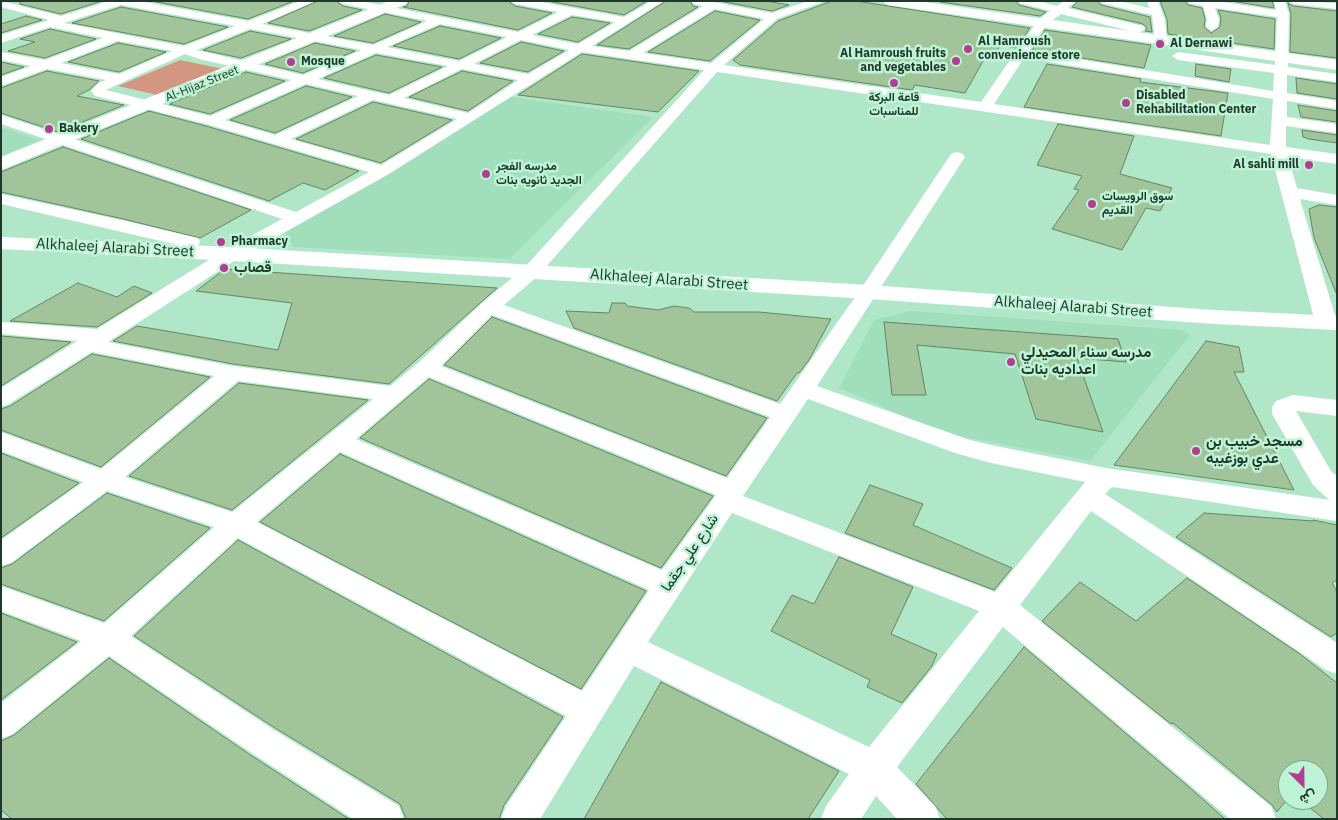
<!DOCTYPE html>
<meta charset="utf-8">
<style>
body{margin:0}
#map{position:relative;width:1338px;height:820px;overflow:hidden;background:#b1e7c9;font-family:"IBM Plex Sans",Vazirmatn,sans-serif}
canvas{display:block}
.frame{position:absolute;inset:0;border:2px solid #21372b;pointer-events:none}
.north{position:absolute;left:1278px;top:760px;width:50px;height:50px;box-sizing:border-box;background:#bef4d6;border:1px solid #7fa892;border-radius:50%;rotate:157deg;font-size:14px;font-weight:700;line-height:20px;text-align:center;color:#21372b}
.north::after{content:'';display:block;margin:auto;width:18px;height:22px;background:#b33d93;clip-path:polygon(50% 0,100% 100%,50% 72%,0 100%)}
</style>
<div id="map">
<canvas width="1338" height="820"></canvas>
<div class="frame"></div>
<div class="north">ش</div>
</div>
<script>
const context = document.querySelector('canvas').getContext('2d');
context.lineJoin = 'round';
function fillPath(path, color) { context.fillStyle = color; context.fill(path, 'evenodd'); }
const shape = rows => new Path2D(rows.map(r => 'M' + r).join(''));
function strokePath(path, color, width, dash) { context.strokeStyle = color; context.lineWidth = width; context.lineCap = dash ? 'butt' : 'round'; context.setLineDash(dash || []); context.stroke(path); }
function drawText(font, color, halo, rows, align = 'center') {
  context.font = font + ' "IBM Plex Sans",Vazirmatn,sans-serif'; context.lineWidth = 5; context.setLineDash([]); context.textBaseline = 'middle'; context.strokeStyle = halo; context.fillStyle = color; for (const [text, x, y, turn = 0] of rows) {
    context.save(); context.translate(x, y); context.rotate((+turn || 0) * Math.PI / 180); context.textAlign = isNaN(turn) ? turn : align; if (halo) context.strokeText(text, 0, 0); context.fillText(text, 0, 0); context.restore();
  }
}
fillPath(shape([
 [505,96,653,117,510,259,293,247,284,230],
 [1,127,40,140,1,156],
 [911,311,1182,330,1190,335,1090,461,943,433,839,388,874,320]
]), '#a0debc');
fillPath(shape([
 [180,60,223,69,162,96,118,86]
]), '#d39681');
const building = shape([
 [20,1,102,1,61,14,20,4,20,1],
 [151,1,294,1,248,19,151,1],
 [318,1,336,1,343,6,362,10,309,31,268,23,318,1],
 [409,1,508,1,515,6,552,13,518,30,403,7,407,6,409,1],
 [547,1,647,1,624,15,547,1],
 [666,1,690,1,693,6,698,7,629,49,597,45,666,1],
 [719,1,766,1,789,5,772,11,719,1],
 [832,1,856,1,1030,28,1016,48,1001,45,993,55,987,54,965,93,915,85,912,90,740,65,733,60,778,21,832,1],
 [942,1,1016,1,1019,5,1046,12,1040,16,940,2,942,1],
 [1078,1,1098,1,1101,5,1150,17,1152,32,1145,31,1147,28,1143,24,1072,7,1078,1],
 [1160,1,1185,1,1188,5,1202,8,1205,19,1204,27,1211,33,1220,27,1221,18,1218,10,1275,19,1274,49,1168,34,1167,19,1160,1],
 [1231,1,1272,1,1274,8,1231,1],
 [1288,3,1293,6,1337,11,1337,58,1290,52,1291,14,1288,3],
 [121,7,228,27,184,44,72,23,121,7],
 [715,11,760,20,710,61,648,52,715,11],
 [385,14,421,22,373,43,334,36,385,14],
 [26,16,42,20,1,33,1,24,26,16],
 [572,17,610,23,578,42,538,34,572,17],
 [440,26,501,38,459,59,393,46,440,26],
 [50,29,96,39,45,58,8,51,35,42,20,39,50,29],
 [1045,30,1151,45,1144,68,1032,50,1045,30],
 [250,31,291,39,241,58,203,50,250,31],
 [521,42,564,51,528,72,480,63,521,42],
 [118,43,166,52,119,72,68,62,118,43],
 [315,43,355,51,303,73,265,64,315,43],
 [582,54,699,71,658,112,518,95,582,54],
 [376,55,442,67,389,93,324,78,376,55],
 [1,62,24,67,1,75,1,62],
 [1047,64,1141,79,1140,82,1228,93,1221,136,1024,107,1047,64],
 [1196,64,1231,69,1229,82,1195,76,1196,64],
 [47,71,99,81,89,90,77,96,124,105,58,132,1,113,1,88,47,71],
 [462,71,513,81,468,111,409,97,462,71],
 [246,72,285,81,210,114,169,104,246,72],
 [1296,78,1337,84,1337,99,1297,93,1296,78],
 [306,86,352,97,275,133,230,120,306,86],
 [373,102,452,120,381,163,296,139,373,102],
 [1298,105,1337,111,1337,122,1301,117,1298,105],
 [149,111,206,126,359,171,325,190,303,183,269,201,81,139,149,111],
 [1058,124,1134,136,1120,174,1172,188,1160,211,1146,208,1122,250,1052,229,1079,190,1074,189,1082,176,1037,165,1058,124],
 [1302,130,1337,135,1337,143,1309,139,1303,137,1302,130],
 [63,147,251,210,200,238,119,218,1,192,1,172,63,147],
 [1319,205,1337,207,1337,295,1314,238,1309,209,1319,205],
 [225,269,497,288,389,384,233,364,113,341,137,326,278,350,292,303,196,291,225,269],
 [78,283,117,297,134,286,152,293,97,327,10,321,78,283],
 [612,303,625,303,627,306,658,310,674,306,689,308,694,312,759,312,831,319,809,360,799,373,797,373,777,401,574,328,566,311,609,313,612,303],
 [492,317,767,418,726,476,444,365,492,317],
 [884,322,1118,339,1126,362,1077,358,1103,432,1036,419,1015,354,917,345,926,395,892,395,884,322],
 [1,336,71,342,1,386,1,336],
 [1206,341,1239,347,1244,372,1234,372,1294,490,1114,465,1206,341],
 [92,354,210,377,101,467,1,430,1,409,10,406,92,354],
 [429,379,713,496,661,568,360,438,429,379],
 [239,383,368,400,232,510,129,476,239,383],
 [1,453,79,483,1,538,1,453],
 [340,454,646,591,581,689,260,522,340,454],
 [870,485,923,504,913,525,1012,568,994,590,845,533,870,485],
 [107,493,210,528,104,621,1,584,1,568,12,564,107,493],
 [1204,513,1313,521,1313,520,1337,525,1337,580,1332,583,1337,592,1337,633,1331,637,1176,537,1204,513],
 [238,540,563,717,504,805,499,819,406,819,400,804,275,728,134,636,238,540],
 [839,557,913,587,891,634,937,654,932,666,902,703,867,687,870,680,771,631,792,595,814,604,839,557],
 [1187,578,1300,654,1337,683,1337,819,1324,819,1300,800,1318,800,1318,770,1288,770,1288,798,1277,812,1272,805,1173,723,1171,724,1042,621,1080,582,1136,621,1187,578],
 [1,613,77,642,1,700,1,613],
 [1024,647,1189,787,1225,819,947,819,916,784,1024,647],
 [109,658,249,754,349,819,12,819,1,810,1,741,14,735,109,658],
 [661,682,839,771,808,819,584,819,661,682]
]);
fillPath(building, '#a1c49a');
strokePath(building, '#65865f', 1);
fillPath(shape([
 [1,1,61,16,109,1,139,1,248,21,300,1,316,1,262,24,373,45,427,21,343,4,338,1,361,1,518,32,558,12,515,4,510,1,535,1,624,17,651,1,664,1,592,46,629,51,703,6,693,4,692,1,713,2,772,13,808,1,825,1,777,19,724,65,981,102,1038,20,1050,11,1019,3,1018,1,1038,1,1057,6,1064,1,1076,1,1068,8,1143,26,1145,29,1139,33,1061,14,1046,25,1029,51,1273,91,1274,73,1178,60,1172,56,1178,52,1275,65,1277,17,1215,8,1219,19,1218,27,1212,31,1206,27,1207,19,1203,6,1188,3,1187,1,1217,1,1276,10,1274,1,1285,1,1289,14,1288,67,1337,74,1337,82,1287,75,1287,93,1337,101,1337,109,1287,101,1287,117,1337,124,1337,133,1286,126,1286,147,1337,154,1337,164,1288,157,1297,188,1337,195,1337,205,1300,199,1337,322,1333,326,1326,328,1319,326,1315,322,1271,154,717,72,538,276,504,305,780,404,860,290,951,154,957,152,963,154,965,157,817,386,970,440,991,445,1106,468,1331,500,1328,499,1313,485,1272,414,1272,407,1276,401,1293,395,1337,400,1337,416,1296,411,1331,471,1337,476,1337,521,1112,487,1105,494,1337,643,1337,674,1326,670,1091,511,1020,605,1271,806,1276,819,1230,819,1003,627,897,767,935,806,940,819,897,819,876,796,861,819,821,819,826,806,849,774,634,666,540,819,501,819,506,806,566,716,238,538,131,636,274,730,399,806,404,819,353,819,250,752,109,656,13,734,1,739,1,703,81,641,1,611,1,586,104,623,214,527,107,491,11,563,1,566,1,540,83,482,1,451,1,432,101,469,214,376,92,352,9,404,1,407,1,388,77,341,1,334,1,322,97,329,225,250,282,219,1,124,1,115,296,212,369,172,206,124,95,96,91,91,98,83,106,80,47,69,1,86,1,77,31,66,1,60,1,52,45,60,103,38,50,27,1,43,1,35,49,20,1,7,1,1],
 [121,5,235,26,184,46,64,23,121,5],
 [715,9,764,19,711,63,643,53,715,9],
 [572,15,615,22,578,44,532,35,572,15],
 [440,24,507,37,459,61,387,47,440,24],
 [250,29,361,50,303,75,197,50,250,29],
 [521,40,569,50,528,74,474,64,521,40],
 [118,41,172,51,119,74,61,63,118,41],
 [582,52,704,70,524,268,482,303,418,363,390,386,233,366,108,342,239,258,389,174,582,52],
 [376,53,448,66,389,95,318,79,376,53],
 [185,54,199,59,291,80,210,116,106,90,185,54],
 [1024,58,1273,99,1270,145,994,104,1024,58],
 [462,69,518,80,468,113,404,98,462,69],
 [306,84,358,96,275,135,225,120,306,84],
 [373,100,457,119,381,165,291,139,373,100],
 [492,315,770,417,727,478,441,366,492,315],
 [429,377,716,495,662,570,356,439,429,377],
 [238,381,373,399,232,512,125,477,238,381],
 [808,399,955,453,991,463,1085,482,995,592,743,496,808,399],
 [340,452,649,590,582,691,257,522,340,452],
 [732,513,979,611,869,747,648,642,732,513],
 [1100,1,1120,1,1149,8,1147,1,1158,1,1165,20,1167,41,1161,45,1155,41,1152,15,1101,3,1100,1],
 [1288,1,1337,3,1337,9,1293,4,1288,1],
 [1,194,126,221,198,238,200,242,198,246,191,248,1,204,1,194]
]), '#fff');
fillPath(shape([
 [882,1,917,1,1337,60,1337,70,888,5,882,1]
]), '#fff');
fillPath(shape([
 [389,1,407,1,406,4,1,170,1,157,389,1],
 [1,237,232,247,869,285,1214,310,1337,316,1337,330,1214,324,869,299,232,261,1,249,1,237]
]), '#fff');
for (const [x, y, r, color] of [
 [1160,44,5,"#b33d93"],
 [968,49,5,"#b33d93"],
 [956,61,5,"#b33d93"],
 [291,62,5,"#b33d93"],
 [894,83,5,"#b33d93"],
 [1126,103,5,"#b33d93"],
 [49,129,5,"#b33d93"],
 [1309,165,5,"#b33d93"],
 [486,174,5,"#b33d93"],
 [1092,204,5,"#b33d93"],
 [221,242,5,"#b33d93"],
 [224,268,5,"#b33d93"],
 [1011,362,5,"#b33d93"],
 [1196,451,5,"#b33d93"]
]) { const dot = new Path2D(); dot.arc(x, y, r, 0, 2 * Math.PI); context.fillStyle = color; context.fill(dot); strokePath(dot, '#bef4d6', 2); }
drawText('bold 12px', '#21372b', '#bef4d6', [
 ["Al Hamroush",978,42],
 ["convenience store",978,56],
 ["Al Dernawi",1170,44],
 ["Al Hamroush fruits",946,54,"right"],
 ["and vegetables",946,68,"right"],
 ["Mosque",301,62],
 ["Disabled",1136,96],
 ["Rehabilitation Center",1136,110],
 ["قاعة البركة",894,98,"center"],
 ["للمناسبات",894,112,"center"],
 ["Bakery",59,129],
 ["Al sahli mill",1299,165,"right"],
 ["مدرسه الفجر",496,167],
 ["الجديد ثانويه بنات",496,181],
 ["سوق الرويسات",1102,197],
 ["القديم",1102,211],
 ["Pharmacy",231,242]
], 'left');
drawText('12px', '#21372b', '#bef4d6', [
 ["Al-Hijaz Street",202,84,-22]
]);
drawText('15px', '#21372b', '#bef4d6', [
 ["Alkhaleej Alarabi Street",115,248,3],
 ["Alkhaleej Alarabi Street",669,280,4],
 ["Alkhaleej Alarabi Street",1073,307,4],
 ["شارع علي جقما",690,553,-56]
]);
drawText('bold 15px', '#21372b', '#bef4d6', [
 ["قصاب",234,268],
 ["مدرسه سناء المحيدلي",1021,353],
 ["اعداديه بنات",1021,370],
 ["مسجد خبيب بن",1206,442],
 ["عدي بوزغيبه",1206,459]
], 'left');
</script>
